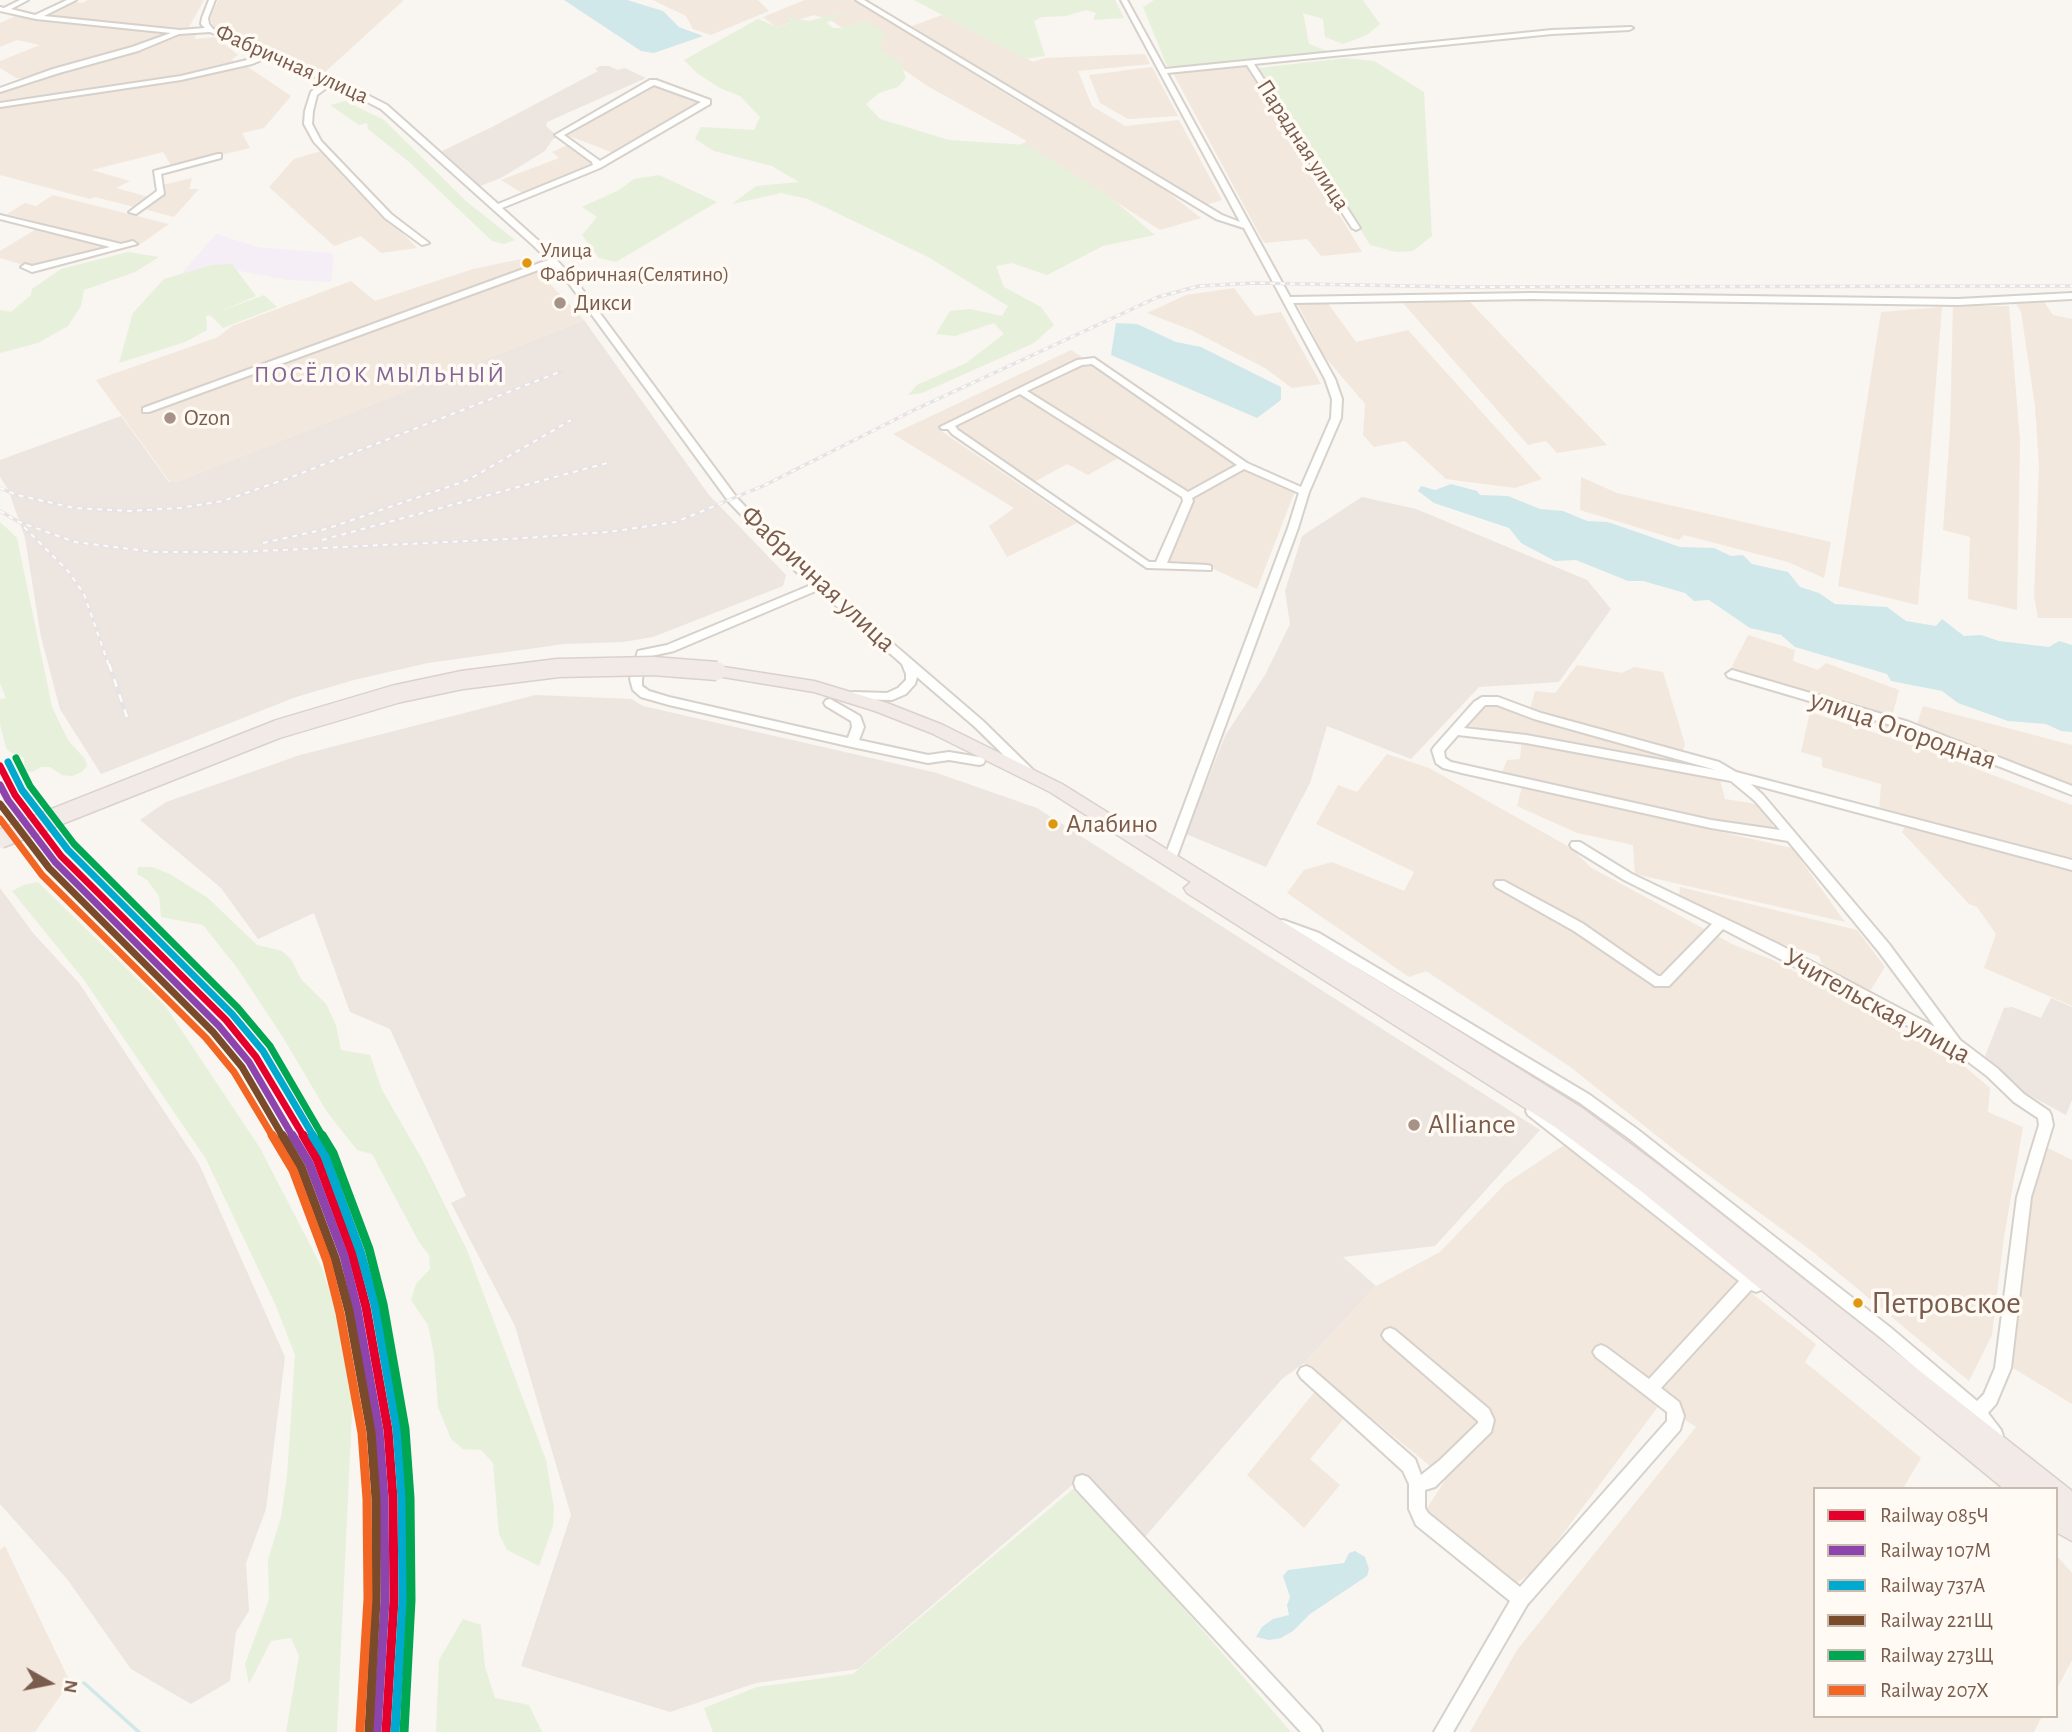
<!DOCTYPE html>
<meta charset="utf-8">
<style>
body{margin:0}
#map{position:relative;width:2072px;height:1732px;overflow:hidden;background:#f9f5f0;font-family:"Alegreya Sans",sans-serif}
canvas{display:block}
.legend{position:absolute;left:1813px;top:1487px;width:245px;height:231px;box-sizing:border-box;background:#fffaf3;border:2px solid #cabbb1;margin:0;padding:9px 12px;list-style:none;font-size:21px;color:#7a5c4d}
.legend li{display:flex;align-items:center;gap:14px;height:35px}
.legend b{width:35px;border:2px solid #cabbb1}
.north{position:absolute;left:14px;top:1648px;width:70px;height:70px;-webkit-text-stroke:5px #fffaf3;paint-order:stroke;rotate:99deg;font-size:19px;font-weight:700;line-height:28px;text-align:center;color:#7a5c4d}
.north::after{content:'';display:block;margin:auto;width:24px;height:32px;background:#7a5c4d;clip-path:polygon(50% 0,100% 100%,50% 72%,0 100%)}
</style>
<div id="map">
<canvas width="2072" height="1732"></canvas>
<ul class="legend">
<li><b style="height:9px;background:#e4002b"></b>Railway 085Ч</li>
<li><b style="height:9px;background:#8e44ad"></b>Railway 107М</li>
<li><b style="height:9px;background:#00a9ce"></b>Railway 737А</li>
<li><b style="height:9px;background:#7a4b2a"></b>Railway 221Щ</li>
<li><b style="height:9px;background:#00a651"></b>Railway 273Щ</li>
<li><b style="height:9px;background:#f26522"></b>Railway 207Х</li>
</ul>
<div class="north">N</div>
</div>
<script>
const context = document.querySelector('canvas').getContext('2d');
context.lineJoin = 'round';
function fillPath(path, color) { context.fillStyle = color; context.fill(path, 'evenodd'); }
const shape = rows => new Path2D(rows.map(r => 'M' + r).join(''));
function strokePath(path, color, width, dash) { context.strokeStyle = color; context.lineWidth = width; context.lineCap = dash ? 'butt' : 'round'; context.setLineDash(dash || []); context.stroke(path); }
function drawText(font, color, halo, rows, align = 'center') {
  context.font = font + ' "Alegreya Sans",sans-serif'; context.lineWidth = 7; context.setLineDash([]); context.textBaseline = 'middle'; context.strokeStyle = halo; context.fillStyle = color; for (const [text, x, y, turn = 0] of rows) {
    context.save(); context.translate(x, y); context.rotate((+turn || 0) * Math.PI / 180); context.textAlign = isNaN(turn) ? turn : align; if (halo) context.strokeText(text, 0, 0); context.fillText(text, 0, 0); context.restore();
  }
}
fillPath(shape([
 [88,0,204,0,188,29,176,31,46,17,72,2,83,3],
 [218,0,404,0,324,73,214,28,210,19],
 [653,0,758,0,769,11,711,35,693,29,686,16],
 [805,0,855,0,1017,101,1156,183,1201,218,1160,230,1044,156,1014,148,1027,141,929,87,832,21,814,15,776,27,763,17],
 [942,15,1033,62,1044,58,1145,54,1150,64,1078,71,1092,106,1125,126,1179,120,1222,200,1206,205,936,43,912,26],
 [16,16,59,23,165,33,163,37,127,50,25,78,16,78,0,68,0,61,40,45,17,40,0,47,0,23],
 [196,33,195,39,216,37,238,55,232,59,234,64,184,76,0,102,0,92,173,36],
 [245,65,291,96,264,128,242,133,250,148,172,167,163,152,92,170,130,181,116,188,149,197,134,207,95,197,90,199,0,175,0,108,180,80],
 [1248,66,1362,252,1321,256,1307,239,1264,243,1173,73],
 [1152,67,1178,116,1128,119,1100,103,1089,75],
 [653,84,703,102,614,153,564,134],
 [570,144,597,163,522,193,501,180,559,158,552,152],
 [321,151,417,248,381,253,361,236,334,246,269,187,294,159],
 [192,178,189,189,199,189,174,217,140,208,164,192,162,185],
 [53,195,169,224,139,245,119,243,7,214,25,203,36,206],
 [38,228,116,247,33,268,0,258,0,251],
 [526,258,584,320,177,482,170,482,96,380,218,337,232,326,351,281,375,301,473,269],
 [1234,288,1255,316,1281,312,1321,384,1292,388,1265,368,1191,330,1147,313,1186,295],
 [1469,301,1607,445,1557,453,1546,441,1528,445,1402,302],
 [1327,302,1356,342,1408,330,1542,479,1515,488,1446,479,1405,441,1374,447,1363,435,1365,404,1325,357,1297,303],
 [2015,302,2044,302,2053,315,2072,319,2072,618,2038,618,2034,596,2039,466,2035,406,2021,312],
 [1953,306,2009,306,2020,441,2017,610,1968,599,1970,537,1943,530,1950,430],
 [1942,307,1918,605,1838,586,1881,312],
 [1071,350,1082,357,945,425,941,431,1077,523,1007,557,989,526,1014,508,893,434],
 [1093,366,1241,466,1185,493,1029,392,1081,367],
 [1022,396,1120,457,1088,475,1067,464,1034,482,952,427],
 [1245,470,1254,471,1295,491,1257,589,1207,566,1166,563,1194,498],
 [1581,477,1617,493,1831,542,1824,578,1788,562,1684,535,1679,540,1580,510],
 [1748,635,1795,650,1793,661,1818,670,1826,663,1899,690,1889,729,1727,676],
 [1577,665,1622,673,1634,667,1663,672,1685,744,1680,759,1713,770,1720,780,1725,799,1756,804,1767,813,1774,829,1646,808,1500,778,1507,760,1520,759,1522,738,1464,725,1485,703,1528,716,1535,691,1555,693],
 [1923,706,2072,745,2072,797,1913,736],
 [1810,712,1916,746,2072,805,2072,864,1879,812,1881,784,1822,767,1822,758,1801,752],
 [1387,754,1429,768,1571,848,1590,867,1732,944,1775,961,1952,1056,1990,1088,1988,1112,2023,1127,2004,1237,1992,1335,1969,1381,1813,1252,1681,1155,1569,1066,1426,971,1409,977,1287,893,1304,870,1332,862,1404,891,1414,872,1316,824,1338,785,1357,792],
 [1522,787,1792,848,1845,922,1635,874,1633,845,1577,833,1517,806],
 [1905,827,2072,872,2072,1006,1984,968,1996,934,1977,907,1969,904,1902,832],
 [1680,887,1857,930,1885,967,1870,991,1824,969,1819,956,1754,935,1679,898],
 [1564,1145,1816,1344,1805,1362,1921,1458,1904,1487,1905,1489,1815,1489,1815,1716,2042,1716,2034,1732,1470,1732,1517,1650,1696,1427,1660,1404,1535,1571,1505,1590,1425,1511,1446,1479,1304,1363,1376,1286,1440,1252,1505,1184],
 [2048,1148,2072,1160,2072,1404,2013,1368,2023,1230,2040,1157],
 [1316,1390,1346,1416,1310,1459,1340,1485,1304,1528,1247,1475],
 [5,1546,70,1682,35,1732,0,1732,0,1550],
 [2056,1555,2072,1573,2072,1660,2056,1690]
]), '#f2e8de');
fillPath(shape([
 [600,66,609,66,618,70,625,68,646,78,547,122,546,126,558,137,552,140,545,151,501,178,480,186,442,151,494,126,598,71,595,69],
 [584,320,709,495,786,575,783,586,653,637,623,642,564,644,428,663,354,680,296,697,101,774,60,709,41,637,25,538,8,489,0,477,0,460,121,416,169,482,177,482],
 [1362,497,1416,509,1587,580,1611,609,1559,682,1479,687,1411,759,1327,726,1310,783,1266,867,1186,834,1225,736,1265,675,1290,624,1285,591,1302,536],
 [535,695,631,699,643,706,937,773,1037,808,1540,1130,1435,1246,1343,1257,1376,1286,1304,1363,1282,1379,1144,1538,1085,1474,858,1669,756,1683,670,1712,521,1666,571,1515,515,1326,451,1203,466,1196,390,1029,350,1012,314,913,258,939,221,888,140,820,166,802,300,755],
 [0,888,33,933,79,983,199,1164,285,1357,266,1509,246,1563,249,1611,236,1632,230,1681,191,1704,131,1669,67,1579,0,1504],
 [2051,998,2072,1007,2072,1100,2066,1115,2007,1083,1987,1065,1985,1056,2004,1008,2012,1007,2041,1018]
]), '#ede5e0');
fillPath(shape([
 [216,234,258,247,332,253,334,257,331,282,287,280,219,267,181,274]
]), '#f6eef6');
fillPath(shape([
 [914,0,1115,0,1124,18,1093,20,1096,13,1086,10,1066,16,1042,17,1034,21,1045,56,1025,59],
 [1154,0,1363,0,1380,24,1367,35,1343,44,1325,37,1323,19,1303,13,1309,44,1330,52,1181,69,1167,66,1143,7],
 [845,12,827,23,833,28,840,28,864,21,881,29,884,36,880,49,900,63,906,78,898,87,879,93,866,104,880,119,949,140,1027,145,1110,197,1155,235,1103,246,1047,275,1012,263,996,266,1004,287,1041,307,1054,325,1034,343,922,393,908,395,917,385,966,363,1004,334,994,323,955,336,936,334,950,311,970,309,1002,316,1008,306,928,257,808,199,781,193,732,204,756,186,799,182,772,166,714,151,695,139,701,127,754,130,760,117,740,96,720,88,698,74,684,60,758,19,777,27,790,23,786,17,809,21],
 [1346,58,1374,61,1424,92,1432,236,1413,251,1396,252,1370,245,1295,124,1251,69],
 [345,101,384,120,467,202,515,240,504,244,492,241,409,162,368,129,367,123,359,125,330,105],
 [659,175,717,202,616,262,599,258,582,235,597,217,582,207,619,190,634,179],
 [128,252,159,257,135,272,84,290,81,306,68,326,38,343,0,353,0,310,11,312,31,295,32,289,61,269],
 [232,264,256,296,219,312,264,295,277,307,223,328,210,315,206,316,207,330,185,342,119,363,133,313,164,279,212,265],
 [0,522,17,538,52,707,68,740,85,759,87,766,82,772,72,776,62,775,50,767,41,767,32,772,25,770,24,758,10,752,6,748,0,724,0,699,6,698,0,683],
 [138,867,152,867,170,874,208,898,257,945,282,951,291,959,301,979,326,1004,336,1025,341,1050,370,1055,382,1090,422,1159,467,1250,546,1460,554,1508,553,1526,539,1566,507,1550,499,1534,493,1463,481,1450,463,1449,451,1439,438,1407,434,1355,428,1325,411,1300,416,1284,430,1269,429,1255,419,1242,372,1154,357,1150,327,1112,284,1039,238,969,203,925,161,917,159,896,147,880,137,874],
 [38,882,166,1007,260,1148,322,1268,354,1369,337,1732,286,1732,299,1656,291,1638,271,1641,249,1684,245,1664,269,1600,268,1560,281,1517,287,1476,295,1355,276,1306,206,1159,84,980,12,891,24,885],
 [1073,1489,1144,1563,1291,1732,713,1732,704,1708,757,1687,853,1674],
 [463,1619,481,1625,485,1667,495,1698,529,1705,542,1732,436,1732,439,1660]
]), '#e7f0db');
fillPath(shape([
 [564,0,627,0,663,11,679,27,703,36,654,53,641,51],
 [1116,323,1137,324,1176,342,1201,347,1281,387,1281,400,1257,418,1111,355],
 [1451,484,1477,491,1480,495,1508,496,1540,509,1563,511,1587,521,1608,522,1680,547,1714,548,1731,556,1743,555,1752,564,1788,572,1800,587,1819,593,1835,604,1887,607,1906,621,1936,626,1942,619,1964,636,1981,635,1999,641,2049,647,2059,641,2072,645,2072,732,2061,731,2046,724,2008,721,1958,703,1942,691,1891,681,1887,674,1795,647,1781,635,1750,628,1709,600,1694,601,1685,593,1643,581,1628,581,1576,560,1555,561,1521,543,1509,528,1434,503,1418,491,1421,486,1435,490],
 [1355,1551,1365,1557,1369,1569,1367,1576,1310,1614,1293,1631,1281,1638,1269,1640,1256,1637,1262,1627,1273,1619,1289,1615,1287,1605,1290,1597,1283,1576,1288,1570,1344,1563,1349,1553]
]), '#d0e8ea');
strokePath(shape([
 [84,1683,139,1732]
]), '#d0e8ea', 3.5);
const minor = shape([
 [20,0,28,0,11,9,35,15,67,0,76,0,44,16,180,30,205,28,201,24,202,18,209,0,215,0,208,18,209,24,213,29,330,76,387,105,498,204,593,165,592,162,555,135,650,80,656,80,710,100,710,104,600,168,502,208,541,243,576,281,737,498,798,562,983,721,1033,770,1035,773,1033,776,1025,776,975,727,917,677,915,684,906,694,892,700,850,699,848,696,850,693,854,692,887,693,898,688,906,680,906,674,902,664,818,590,674,651,647,657,642,679,642,686,649,691,669,697,848,738,852,727,851,721,826,706,824,703,826,700,830,699,860,716,864,727,859,740,928,755,949,752,979,757,983,758,985,761,983,764,979,765,949,760,928,763,852,747,669,705,641,697,633,690,630,679,638,651,667,645,811,585,790,566,729,502,570,285,552,265,149,412,143,412,143,408,548,260,535,247,381,109,336,86,325,89,317,95,313,111,312,124,321,141,391,214,429,243,422,245,385,218,314,142,304,124,305,111,311,92,319,85,330,83,269,57,252,64,181,80,0,107,0,103,181,76,247,60,263,54,210,32,179,34,138,51,59,73,0,92,0,88,53,69,132,47,171,33,36,19,0,11,0,7,4,8,20,0],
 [654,85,701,102,600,161,564,135,654,85],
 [856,0,864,0,1222,215,1240,222,1121,0,1127,0,1165,69,1552,30,1631,27,1633,28,1629,30,1552,34,1254,64,1360,228,1356,230,1352,228,1247,65,1167,73,1290,297,1531,293,1958,299,2072,293,2072,299,1958,305,1531,299,1293,303,1335,379,1342,399,1341,418,1309,492,1298,528,1176,859,1174,862,1170,864,1166,862,1164,859,1288,528,1299,493,1244,469,1192,498,1193,501,1167,563,1207,565,1211,566,1211,570,1147,568,952,434,948,429,942,429,940,427,1077,360,1094,358,1247,463,1301,487,1331,418,1332,399,1325,379,1244,228,1216,219,856,0],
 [1092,364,1237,465,1188,492,1027,391,1082,365,1092,364],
 [1020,394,1182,497,1183,501,1156,562,1149,562,958,430,955,426,1020,394],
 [218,154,221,154,221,158,161,174,164,194,136,214,129,212,157,191,154,171,218,154],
 [0,215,121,244,133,241,137,244,32,272,21,267,25,264,32,266,110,247,0,219,0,215],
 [1732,670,1909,722,2072,786,2072,795,1901,728,1728,677,1726,674,1732,670],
 [1482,697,1498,697,1541,713,1719,762,1736,772,2072,860,2072,870,1751,784,1763,795,1889,944,1960,1040,1997,1068,2024,1094,2049,1111,2051,1115,2053,1125,2031,1197,2011,1368,1996,1404,1988,1413,2001,1430,2003,1436,2001,1442,1995,1444,1989,1442,1972,1417,1881,1338,1627,1137,1580,1103,1361,970,1311,941,1279,929,1277,925,1279,921,1283,920,1319,933,1590,1095,1637,1129,1891,1328,1977,1401,1984,1394,1995,1368,2017,1197,2039,1125,2038,1118,2014,1102,1987,1076,1950,1048,1723,929,1669,986,1655,986,1574,931,1496,887,1494,884,1496,881,1504,881,1582,923,1658,976,1661,976,1712,924,1624,880,1572,848,1570,845,1572,842,1580,842,1632,874,1778,944,1935,1027,1879,952,1788,841,1711,828,1462,773,1443,768,1436,763,1432,750,1434,747,1474,702,1482,697],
 [1485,705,1497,705,1534,719,1716,770,1526,735,1464,728,1485,705],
 [1458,735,1526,743,1731,781,1755,801,1780,830,1711,820,1451,762,1445,758,1444,751,1458,735],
 [1533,1105,1538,1107,1755,1275,1763,1285,1761,1290,1756,1292,1751,1290,1661,1388,1679,1402,1684,1416,1680,1430,1527,1605,1453,1732,1434,1732,1510,1601,1416,1525,1409,1509,1409,1484,1403,1471,1301,1378,1298,1373,1301,1368,1306,1366,1311,1368,1415,1459,1421,1475,1440,1460,1478,1423,1478,1421,1385,1340,1382,1335,1385,1330,1390,1328,1395,1330,1489,1409,1494,1420,1491,1432,1435,1487,1425,1490,1425,1508,1428,1513,1520,1587,1667,1421,1667,1412,1596,1357,1593,1352,1596,1347,1601,1345,1606,1347,1649,1379,1739,1281,1528,1115,1526,1111,1528,1107,1533,1105],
 [1082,1475,1088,1477,1319,1726,1322,1732,1301,1732,1076,1489,1074,1483,1076,1477,1082,1475]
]);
const highway = shape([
 [717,666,814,681,887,703,943,725,1062,784,1582,1108,1660,1166,2072,1491,2072,1541,2056,1532,2056,1489,2004,1489,1641,1191,1555,1127,1187,893,1184,888,1191,882,1050,792,931,733,875,711,814,692,711,675,709,671,717,666]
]);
strokePath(minor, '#d7d1cb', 4);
strokePath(highway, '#dad1cc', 3);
fillPath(minor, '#fefefd');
fillPath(highway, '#f2eae7');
const railFar1 = shape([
 [0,488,17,495,74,508,129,511,180,508,223,501,289,478,562,371],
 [0,511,19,522,75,542,155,552,239,552,510,539,608,532,676,522,765,485,914,410,1158,297,1199,286,1255,283,1462,287,2072,286],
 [24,527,68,571,84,594,109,666],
 [322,540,607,463],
 [263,543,326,529,468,480,571,420]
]);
const rail = shape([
 [109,664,127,717]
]);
strokePath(railFar1, '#e6e3e7', 3.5);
strokePath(rail, '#e6e3e7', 5);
strokePath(railFar1, '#fffaf3', 2, [5]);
strokePath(rail, '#fffaf3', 2.5, [8]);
const highwayBridge = shape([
 [0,839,278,729,396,694,462,680,558,668,653,666,717,671]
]);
strokePath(highwayBridge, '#dad1cc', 21, []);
strokePath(highwayBridge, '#f2eae7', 18);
strokePath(shape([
 [0,766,15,795,61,856,226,1020,256,1057,304,1137]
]), '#e4002b', 7);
strokePath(shape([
 [303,1135,317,1159,352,1253,366,1307,388,1430,393,1498,394,1600,386,1732]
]), '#e4002b', 9);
strokePath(shape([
 [0,785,8,800,55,862,219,1026,249,1062,293,1137]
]), '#8e44ad', 7);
strokePath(shape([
 [292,1135,309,1163,344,1256,357,1309,379,1431,384,1498,385,1600,377,1731]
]), '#8e44ad', 9);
strokePath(shape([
 [8,762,22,790,68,850,232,1014,263,1051,314,1137]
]), '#00a9ce', 7);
strokePath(shape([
 [312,1135,325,1156,360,1251,375,1305,397,1429,402,1498,403,1600,395,1732]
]), '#00a9ce', 9);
strokePath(shape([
 [0,804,49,868,213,1032,242,1067,283,1137]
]), '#7a4b2a', 7);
strokePath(shape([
 [282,1135,301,1167,335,1258,349,1311,371,1432,376,1499,376,1600,369,1731]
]), '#7a4b2a', 9);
strokePath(shape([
 [16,758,30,786,74,844,238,1008,270,1046,323,1137]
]), '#00a651', 7);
strokePath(shape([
 [322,1135,333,1153,369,1249,383,1304,405,1429,410,1498,411,1600,404,1732]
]), '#00a651', 9);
strokePath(shape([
 [0,819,42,875,206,1038,234,1072,273,1137]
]), '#f26522', 7);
strokePath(shape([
 [272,1135,293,1170,327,1261,340,1313,362,1433,367,1499,368,1599,360,1730]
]), '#f26522', 9);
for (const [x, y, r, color] of [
 [527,263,6,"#de970f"],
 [560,303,7,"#a69286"],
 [170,418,7,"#a69286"],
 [1053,824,6,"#de970f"],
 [1414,1125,7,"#a69286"],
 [1858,1303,6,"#de970f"]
]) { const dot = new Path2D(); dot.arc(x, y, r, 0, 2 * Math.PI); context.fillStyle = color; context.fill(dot); strokePath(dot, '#fffaf3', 2.5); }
drawText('21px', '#7a5c4d', '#fffaf3', [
 ["Улица",540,251],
 ["Фабричная(Селятино)",540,275]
], 'left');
drawText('23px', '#7a5c4d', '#fffaf3', [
 ["Фабричная улица",292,64,24],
 ["Парадная улица",1303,145,57]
]);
drawText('23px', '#7a5c4d', '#fffaf3', [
 ["Дикси",574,303],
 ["Ozon",184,418]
], 'left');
context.letterSpacing = '2px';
drawText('24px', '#846695', '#fffaf3', [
 ["ПОСЁЛОК МЫЛЬНЫЙ",380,375]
]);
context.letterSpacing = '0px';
drawText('26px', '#7a5c4d', '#fffaf3', [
 ["Алабино",1066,824]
], 'left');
drawText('28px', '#7a5c4d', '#fffaf3', [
 ["Фабричная улица",818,579,43],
 ["улица Огородная",1903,730,19],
 ["Учительская улица",1877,1006,29]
]);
drawText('28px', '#7a5c4d', '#fffaf3', [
 ["Alliance",1428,1125]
], 'left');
drawText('32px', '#7a5c4d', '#fffaf3', [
 ["Петровское",1871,1303]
], 'left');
</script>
